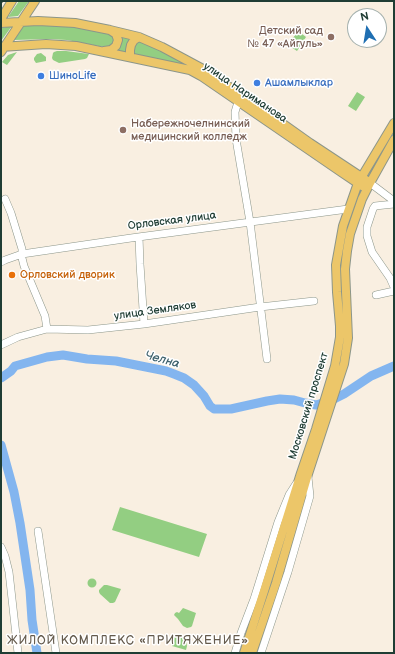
<!DOCTYPE html>
<meta charset="utf-8">
<style>
body{margin:0}
#map{position:relative;width:395px;height:654px;overflow:hidden;background:#f9efe1;font-family:"Balsamiq Sans",sans-serif}
canvas{display:block}
.frame{position:absolute;inset:0;border:2px solid #1f3d34;pointer-events:none}
.north{position:absolute;left:347px;top:8px;width:40px;height:40px;box-sizing:border-box;background:#fff;border:1px solid #a5b1ae;border-radius:50%;rotate:348deg;font-size:11px;font-weight:700;line-height:16px;text-align:center;color:#1f3d34}
.north::after{content:'';display:block;margin:auto;width:14px;height:18px;background:#1f6fb2;clip-path:polygon(50% 0,100% 100%,50% 72%,0 100%)}
</style>
<div id="map">
<canvas width="395" height="654"></canvas>
<div class="frame"></div>
<div class="north">N</div>
</div>
<script>
const context = document.querySelector('canvas').getContext('2d');
context.lineJoin = 'round';
function fillPath(path, color) { context.fillStyle = color; context.fill(path, 'evenodd'); }
const shape = rows => new Path2D(rows.map(r => 'M' + r).join(''));
function strokePath(path, color, width, dash) { context.strokeStyle = color; context.lineWidth = width; context.lineCap = dash ? 'butt' : 'round'; context.setLineDash(dash || []); context.stroke(path); }
function drawText(font, color, halo, rows, align = 'center') {
  context.font = font + ' "Balsamiq Sans",sans-serif'; context.lineWidth = 3; context.setLineDash([]); context.textBaseline = 'middle'; context.strokeStyle = halo; context.fillStyle = color; for (const [text, x, y, turn = 0] of rows) {
    context.save(); context.translate(x, y); context.rotate((+turn || 0) * Math.PI / 180); context.textAlign = isNaN(turn) ? turn : align; if (halo) context.strokeText(text, 0, 0); context.fillText(text, 0, 0); context.restore();
  }
}
fillPath(shape([
 [19,1,29,1,18,16,8,17],
 [23,25,43,25,74,27,91,30,111,34,114,37,114,44,109,48,67,40,49,39,14,40],
 [12,26,1,41,1,28],
 [298,31,306,37,297,51,288,45],
 [120,35,133,38,127,54,114,51],
 [138,40,163,51,183,63,180,65,133,54,133,47],
 [57,51,66,51,89,54,87,58,85,59,59,63,53,60,52,58,53,53,54,52],
 [17,52,7,65,2,62,8,55],
 [41,53,46,57,46,61,36,63,34,60,34,58,37,54],
 [357,92,365,97,356,111,348,106],
 [120,507,207,534,199,557,112,530],
 '87.5 583a4.5 4.5 0 1 1 9 0a4.5 4.5 0 1 1-9 0Z',
 [104,585,107,585,121,589,115,602,113,603,110,603,100,594,99,592,99,590],
 [183,608,196,613,192,626,191,627,187,628,183,626,178,619,174,615,175,613,177,612,179,613],
 [176,636,185,637,187,646,186,650,172,646,174,637]
]), '#93ce82');
strokePath(shape([
 [1,378,11,371,15,366,47,357,63,355,87,359,116,361,166,371,174,374,184,378,194,385,204,396,210,406,214,409,231,409,267,401,280,399,294,400,305,403,316,405,332,400,344,394,371,376,394,366],
 [1,445,14,492,20,523,30,590,32,620,37,653]
]), '#83b5ef', 9);
const minor = shape([
 [238,102,235,112,236,139,250,222,267,359],
 [370,183,394,201],
 [5,199,11,213,22,249,22,258,24,266,45,316,47,329],
 [394,204,375,206,373,209,367,227,367,236,372,252,390,278,394,287],
 [139,237,140,264,144,324],
 [1,262,5,260,22,254,131,238,348,209],
 [376,295,394,291],
 [1,345,18,337,47,329,88,330,144,324,260,307,314,301],
 [38,531,56,653],
 [1,547,5,556,9,572,18,653],
 [235,653,241,633,254,599,278,522,289,495,296,484],
 [261,653,288,572,310,496,308,477]
]);
const major = shape([
 [1,19,12,1],
 [1,23,38,21,75,23,110,30,139,37,162,47,203,69,262,109,310,143,366,180],
 [1,47,46,44,76,46,190,70,201,76,341,172,362,186],
 [104,51,111,50,116,46,118,40,116,34,110,30],
 [1,52,35,1],
 [130,57,130,50,131,45,134,40,139,37],
 [244,653,265,588,301,473,316,429,335,366,340,337,340,326,337,292,336,265,343,226,358,183,394,123],
 [252,653,276,583,308,474,344,364,348,338,345,269,347,251,350,234,362,199,370,183,394,140]
]);
strokePath(minor, '#8c968a', 8);
strokePath(major, '#8c968a', 10);
strokePath(minor, '#fff', 7);
strokePath(major, '#ecc669', 8);
strokePath(shape([
 [1,4,3,1]
]), '#1f3d34', 1);
for (const [x, y, r, color] of [
 [331,37,4,"#8d6e63"],
 [41,76,4,"#3f7fe0"],
 [257,83,4,"#3f7fe0"],
 [123,130,4,"#8d6e63"],
 [12,275,4,"#e8710a"]
]) { const dot = new Path2D(); dot.arc(x, y, r, 0, 2 * Math.PI); context.fillStyle = color; context.fill(dot); strokePath(dot, '#fff', 1.5); }
drawText('11px', '#785e54', '#fff', [
 ["Детский сад",323,31],
 ["№ 47 «Айгуль»",323,44],
 ["Набережночелнинский",131,124,"left"],
 ["медицинский колледж",131,137,"left"]
], 'right');
drawText('11px', '#366cbe', '#fff', [
 ["ШиноLife",49,76],
 ["Ашамлыклар",265,83]
], 'left');
drawText('11px', '#1f3d34', '#fff', [
 ["улица Нариманова",245,93,34],
 ["Орловская улица",172,221,-7],
 ["улица Земляков",155,311,-8],
 ["Московский проспект",309,406,-73]
]);
drawText('11px', '#c56008', '#fff', [
 ["Орловский дворик",20,275]
], 'left');
drawText('italic 12px', '#3d616c', '#fff', [
 ["Челна",162,360,15]
]);
context.letterSpacing = '1px';
drawText('12px', '#645a4c', '#fff', [
 ["ЖИЛОЙ КОМПЛЕКС «ПРИТЯЖЕНИЕ»",128,641]
]);
context.letterSpacing = '0px';
</script>
